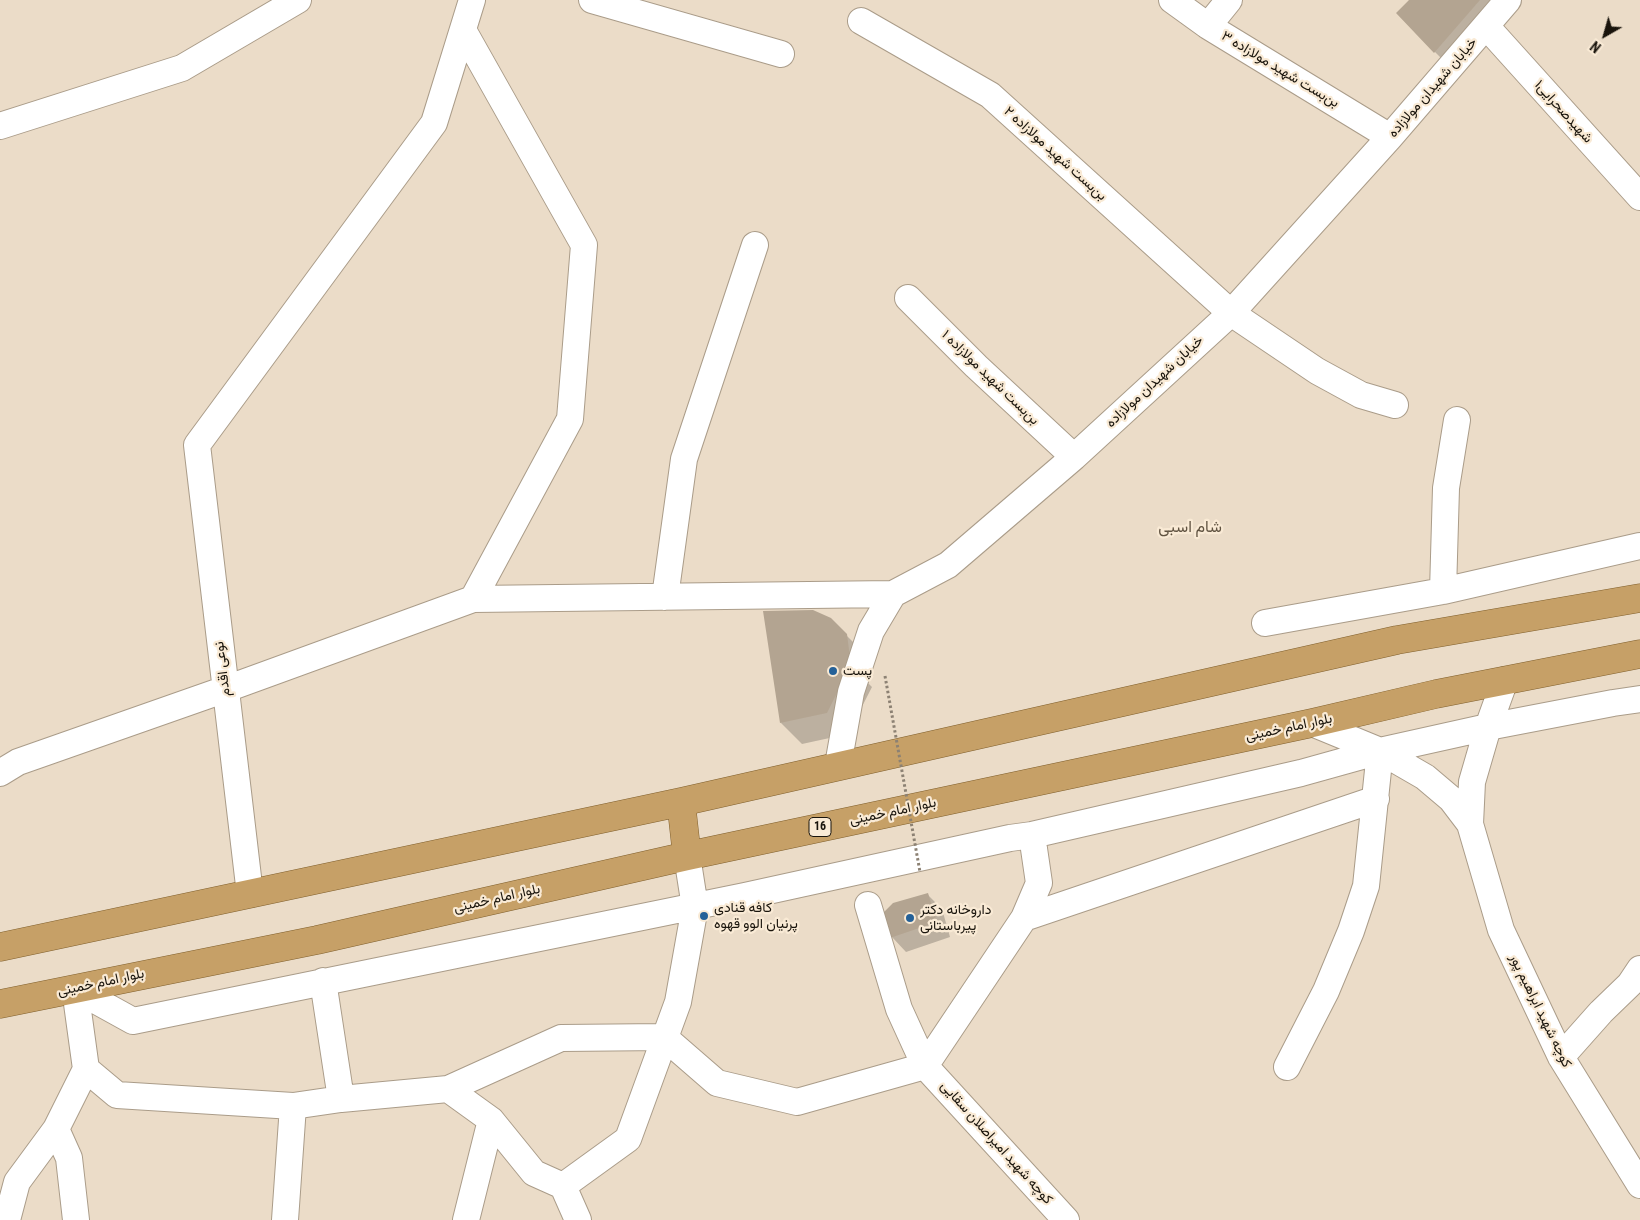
<!DOCTYPE html>
<meta charset="utf-8">
<style>
body{margin:0}
#map{position:relative;width:1640px;height:1220px;overflow:hidden;background:#ebdcc8;font-family:"Roboto Condensed",sans-serif}
canvas{display:block}
.north{position:absolute;left:1580px;top:10px;width:50px;height:50px;-webkit-text-stroke:4px #f9ead5;paint-order:stroke;rotate:218deg;font-size:14px;font-weight:700;line-height:20px;text-align:center;color:#19140c}
.north::after{content:'';display:block;margin:auto;width:18px;height:22px;background:#19140c;clip-path:polygon(50% 0,100% 100%,50% 72%,0 100%)}
</style>
<div id="map">
<canvas width="1640" height="1220"></canvas>
<div class="north">N</div>
</div>
<script>
const context = document.querySelector('canvas').getContext('2d');
context.lineJoin = 'round';
function fillPath(path, color) { context.fillStyle = color; context.fill(path, 'evenodd'); }
const shape = rows => new Path2D(rows.map(r => 'M' + r).join(''));
function strokePath(path, color, width, dash) { context.strokeStyle = color; context.lineWidth = width; context.lineCap = dash ? 'butt' : 'round'; context.setLineDash(dash || []); context.stroke(path); }
function drawText(font, color, halo, rows, align = 'center') {
  context.font = font + ' "Roboto Condensed",Vazirmatn,sans-serif'; context.lineWidth = 4.5; context.setLineDash([]); context.textBaseline = 'middle'; context.strokeStyle = halo; context.fillStyle = color; for (const [text, x, y, turn = 0] of rows) {
    context.save(); context.translate(x, y); context.rotate((+turn || 0) * Math.PI / 180); context.textAlign = isNaN(turn) ? turn : align; if (halo) context.strokeText(text, 0, 0); context.fillText(text, 0, 0); context.restore();
  }
}
fillPath(shape([
 [1411,0,1500,0,1456,73,1435,52],
 [830,619,866,655,865,680,872,687,848,734,802,744,781,723],
 [928,895,942,909,950,937,906,952,892,937]
]), '#0003');
fillPath(shape([
 [1409,0,1480,0,1434,53,1396,13],
 [813,610,831,618,847,634,851,665,827,713,780,723,763,611],
 [928,893,937,922,890,938,882,914,893,903]
]), '#b3a491');
const minor = shape([
 [592,0,781,54],
 [1172,0,1208,26,1390,137],
 [861,21,990,95,1231,313,1317,371,1361,395,1395,405],
 [1208,26,1229,0],
 [1486,26,1640,197],
 [463,30,584,245,570,419,473,599],
 [0,126,182,68,298,0],
 [908,298,976,366,1074,457],
 [1443,591,1446,488,1457,420],
 [665,597,684,459,755,245],
 [1265,623,1443,591,1640,546],
 [1505,680,1488,727,1472,782,1470,824,1501,930,1561,1057,1640,1185],
 [1312,723,1380,751,1425,777,1451,799,1470,824],
 [838,765,851,692,871,631,893,594,948,565,1074,457,1231,313,1390,137,1508,0],
 [0,773,18,762,226,689,473,599,893,594],
 [250,894,197,445,434,123,472,0],
 [868,905,899,1009,925,1066,1066,1220],
 [1024,918,1376,799],
 [75,989,133,1021,745,896,1010,838,1032,835,1301,773,1380,751,1488,727,1613,703,1640,699],
 [75,989,86,1069,117,1095,293,1106],
 [1561,1057,1601,1012,1630,984,1640,969],
 [1287,1067,1326,991,1351,931,1366,886,1380,751],
 [448,1089,561,1038,664,1037,717,1083,797,1102,925,1066,1024,918,1039,883,1032,835],
 [341,1099,448,1089,491,1120,534,1173,563,1186,578,1220],
 [56,1129,69,1158,76,1220],
 [563,1186,628,1139,678,1002,695,907,687,856],
 [7,1220,17,1182,56,1129,86,1069],
 [285,1220,293,1106,341,1099,323,981],
 [466,1220,491,1120]
]);
const trunk = shape([
 [681,802,687,856],
 [0,947,681,802,1397,640,1640,598],
 [0,1004,317,940,687,856,1312,723,1436,694,1640,654]
]);
strokePath(minor, '#aa9c89', 28);
strokePath(trunk, '#80602e', 29);
strokePath(minor, '#fff', 26);
strokePath(trunk, '#c6a067', 28);
strokePath(shape([
 [885,676,920,872]
]), '#8c8173', 3, [2.5, 2.5]);
for (const [x, y, r, color] of [
 [833,671,5,"#256198"],
 [704,916,5,"#256198"],
 [910,918,5,"#256198"]
]) { const dot = new Path2D(); dot.arc(x, y, r, 0, 2 * Math.PI); context.fillStyle = color; context.fill(dot); strokePath(dot, '#f9ead5', 2); }
for (const [x, y, w] of [
 [820,827,22]
]) { const box = new Path2D(); box.roundRect(x - w / 2, y - 9.5, w, 19, 4); context.fillStyle = '#f9ead5'; context.fill(box); strokePath(box, '#19140c', 1); }
drawText('bold 12px', '#19140c', null, [
 ["16",820,827]
]);
drawText('14px', '#19140c', '#f9ead5', [
 ["بن‌بست شهید مولازاده ۳",1280,70,31],
 ["خیابان شهیدان مولازاده",1433,88,-49],
 ["شهیدصحرایی۱",1563,112,48],
 ["بن‌بست شهید مولازاده ۲",1055,154,42],
 ["بن‌بست شهید مولازاده ۱",990,378,44],
 ["خیابان شهیدان مولازاده",1155,382,-43],
 ["نوعی اقدم",223,669,-97],
 ["بلوار امام خمینی",1289,728,-12],
 ["بلوار امام خمینی",893,812,-12],
 ["بلوار امام خمینی",497,899,-13],
 ["بلوار امام خمینی",101,983,-12],
 ["کوچه شهید ابراهیم پور",1540,1011,64],
 ["کوچه شهید امیراصلان سقایی",996,1143,48]
]);
drawText('14px', '#19140c', '#f9ead5', [
 ["پست",843,671],
 ["کافه قنادی",714,908],
 ["پرنیان الوو قهوه",714,924],
 ["داروخانه دکتر",920,910],
 ["پیرباستانی",920,926]
], 'left');
drawText('16px', '#605341', '#f9ead5', [
 ["شام اسبی",1190,528]
]);
</script>
